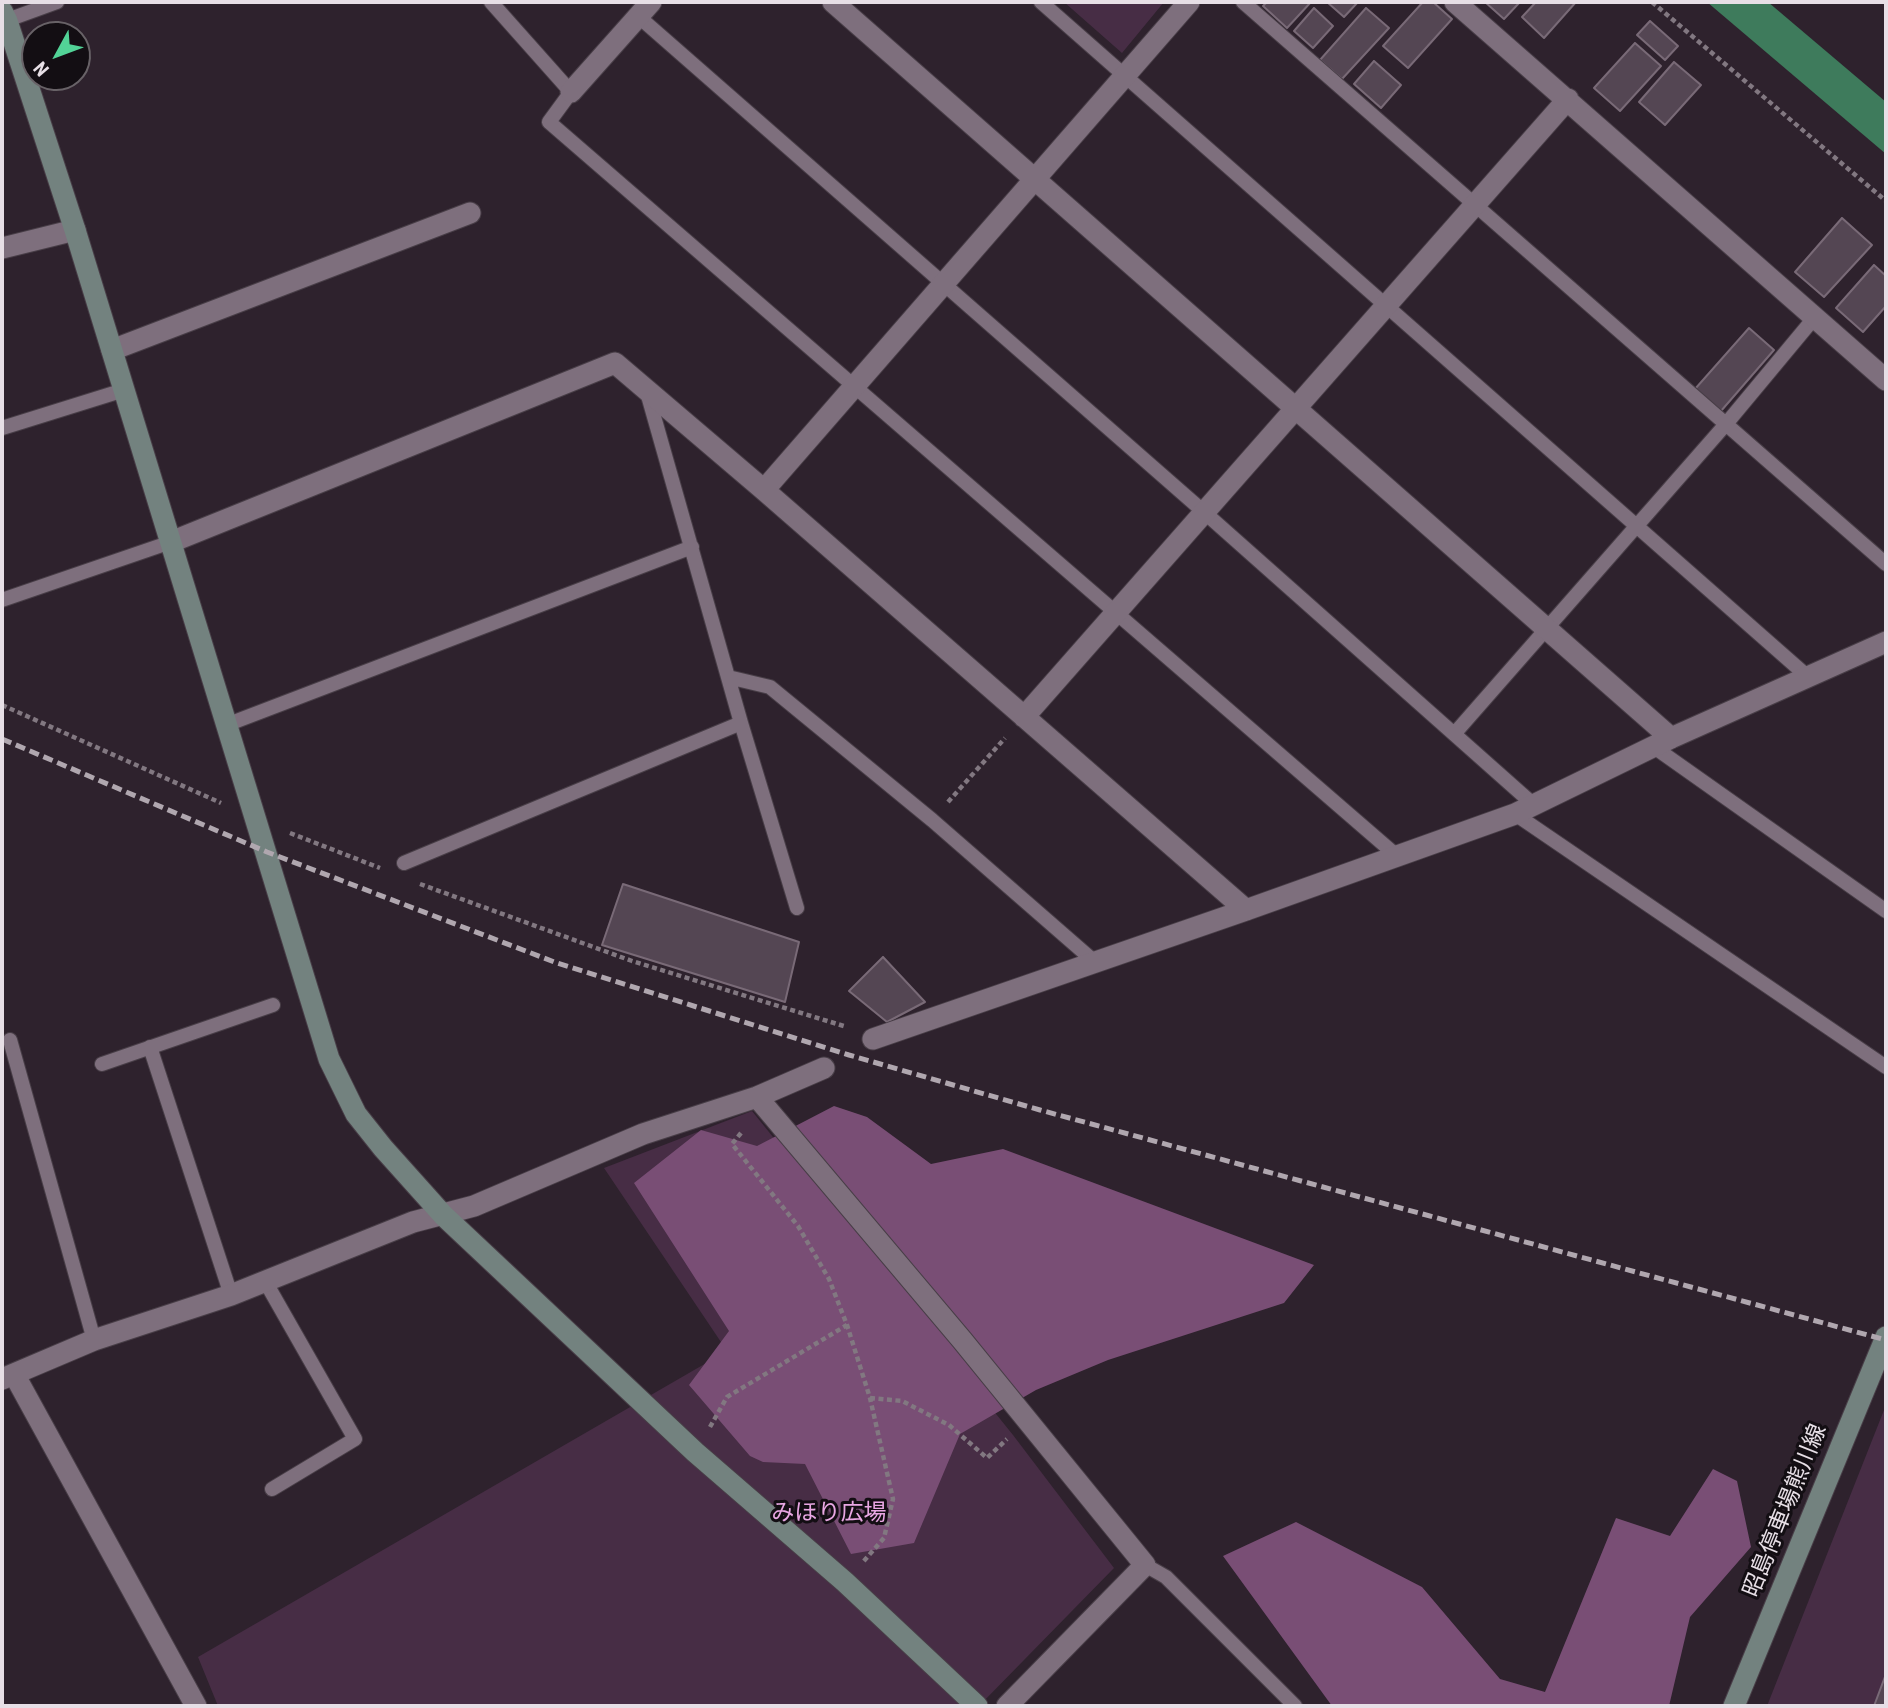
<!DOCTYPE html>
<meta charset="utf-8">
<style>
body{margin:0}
#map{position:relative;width:1888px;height:1708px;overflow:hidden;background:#2e222d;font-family:"Roboto Condensed",sans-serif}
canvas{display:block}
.frame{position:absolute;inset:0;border:4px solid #e7dfe6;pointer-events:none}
.north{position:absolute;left:21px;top:21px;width:70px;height:70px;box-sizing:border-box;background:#130e13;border:2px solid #686267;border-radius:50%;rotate:229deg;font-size:19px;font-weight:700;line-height:28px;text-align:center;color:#e7dfe6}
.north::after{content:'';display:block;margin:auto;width:24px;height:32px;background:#52d397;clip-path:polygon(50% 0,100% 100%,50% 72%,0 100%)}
</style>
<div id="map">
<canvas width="1888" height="1708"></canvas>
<div class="frame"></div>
<div class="north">N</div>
</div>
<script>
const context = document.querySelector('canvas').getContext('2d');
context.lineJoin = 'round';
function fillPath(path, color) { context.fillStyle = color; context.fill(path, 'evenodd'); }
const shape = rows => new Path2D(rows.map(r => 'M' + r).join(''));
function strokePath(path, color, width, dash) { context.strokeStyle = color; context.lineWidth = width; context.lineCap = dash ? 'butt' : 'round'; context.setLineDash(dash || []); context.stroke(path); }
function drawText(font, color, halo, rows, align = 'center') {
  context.font = font + ' "Roboto Condensed","Noto Sans JP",sans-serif'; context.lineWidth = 6; context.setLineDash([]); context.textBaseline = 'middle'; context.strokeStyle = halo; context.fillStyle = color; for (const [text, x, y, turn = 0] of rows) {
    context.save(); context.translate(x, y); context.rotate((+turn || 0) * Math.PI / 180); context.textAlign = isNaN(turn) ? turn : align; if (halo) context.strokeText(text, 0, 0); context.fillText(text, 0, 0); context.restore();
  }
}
fillPath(shape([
 [1064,2,1164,2,1122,53],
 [752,1111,1013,1435,1114,1568,979,1706,218,1706,198,1657,727,1351,604,1168],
 [1886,1405,1886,1706,1767,1706]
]), '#472d45');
fillPath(shape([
 [834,1106,867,1117,931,1164,1003,1149,1314,1265,1284,1303,1108,1360,1036,1390,960,1434,914,1543,851,1554,805,1464,763,1462,750,1456,689,1385,729,1331,634,1183,701,1130,757,1146],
 [1713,1469,1737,1481,1751,1547,1690,1617,1669,1706,1332,1706,1223,1556,1296,1522,1422,1587,1500,1679,1545,1692,1616,1518,1670,1536]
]), '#794e75');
fillPath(shape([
 [1707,2,1768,2,1886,102,1886,154]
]), '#3e7b5c');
const building = shape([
 [1267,2,1311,2,1287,28,1263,6,1267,2],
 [1327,2,1358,2,1344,17,1327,2],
 [1423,2,1433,2,1452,19,1408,68,1383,46,1423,2],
 [1485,2,1520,2,1504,19,1485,2],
 [1536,2,1576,2,1544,38,1522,17,1536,2],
 [1314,8,1333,26,1313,48,1294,31,1314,8],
 [1366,8,1389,28,1342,79,1320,60,1366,8],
 [1650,21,1678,46,1665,60,1637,35,1650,21],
 [1635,43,1661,66,1620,111,1594,88,1635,43],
 [1374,61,1401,85,1381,108,1354,84,1374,61],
 [1674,62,1701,85,1665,125,1639,102,1674,62],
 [1842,218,1872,245,1824,297,1795,272,1842,218],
 [1874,265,1886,276,1886,306,1863,332,1836,308,1874,265],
 [1749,328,1774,350,1721,411,1695,389,1749,328],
 [623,884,799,942,785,1002,602,945,623,884],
 [883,957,925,1002,887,1022,849,991,883,957],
 [1886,1674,1886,1706,1874,1706,1886,1674]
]);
fillPath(building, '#544653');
strokePath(building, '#796a77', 2);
const lane = shape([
 [491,2,571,92,549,122,1397,856],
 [1041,2,1807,676],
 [1243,2,1886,564],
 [638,16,1204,512,1534,805],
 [2,22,57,2],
 [647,392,741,723,797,908],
 [2,428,124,390],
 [2,600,171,542],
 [728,677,770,687,932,820,1096,963],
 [226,725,692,547],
 [1455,733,1726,424,1815,317],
 [1654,747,1886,911],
 [1515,814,1886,1067],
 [404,863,741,723],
 [10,1040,94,1340],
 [150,1047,231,1295],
 [102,1064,273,1005],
 [265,1281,355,1439,272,1489],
 [1145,1565,1166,1577,1295,1706]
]);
const street = shape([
 [833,2,1671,738],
 [1455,2,1886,380],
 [571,92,651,2],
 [2,248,75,230],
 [112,350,470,213],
 [764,490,1189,2],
 [171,542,615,363,764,490,1246,910],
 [1024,717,1568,99],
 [873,1039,1246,910,1515,814,1671,738,1886,642],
 [757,1097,962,1340,1145,1565,1007,1706],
 [14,1374,196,1706],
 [2,1379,94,1340,231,1295,413,1222,474,1206,643,1134,757,1097,824,1068]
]);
const secondary = shape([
 [2,11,7,21,75,230,329,1059,356,1114,383,1148,443,1215,695,1452,845,1582,977,1706],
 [1734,1706,1886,1337]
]);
strokePath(lane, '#483e47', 16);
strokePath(street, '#483e47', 23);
strokePath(secondary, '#483e47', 23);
strokePath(shape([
 [1652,2,1886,201],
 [2,705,221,803],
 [948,802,1005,738],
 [290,833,380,868],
 [420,884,632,961,847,1027],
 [741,1133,732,1144,798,1226,829,1279,847,1325,870,1398,893,1499,884,1538,863,1562],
 [870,1398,902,1401,949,1425,987,1458,1007,1439],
 [710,1427,727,1397,847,1325]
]), '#827881', 4.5, [5, 3.5]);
strokePath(lane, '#7e6f7d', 14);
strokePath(street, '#7e6f7d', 21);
strokePath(secondary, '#73827f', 21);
strokePath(shape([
 [2,739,267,852,557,963,849,1055,1040,1110,1886,1340]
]), '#b0a7af', 5, [10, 5]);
drawText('23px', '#e7dfe6', '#130e13', [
 ["昭島停車場熊川線",1786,1511,-68]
]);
drawText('23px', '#e9a7e3', '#130e13', [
 ["みほり広場",829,1514]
]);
</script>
